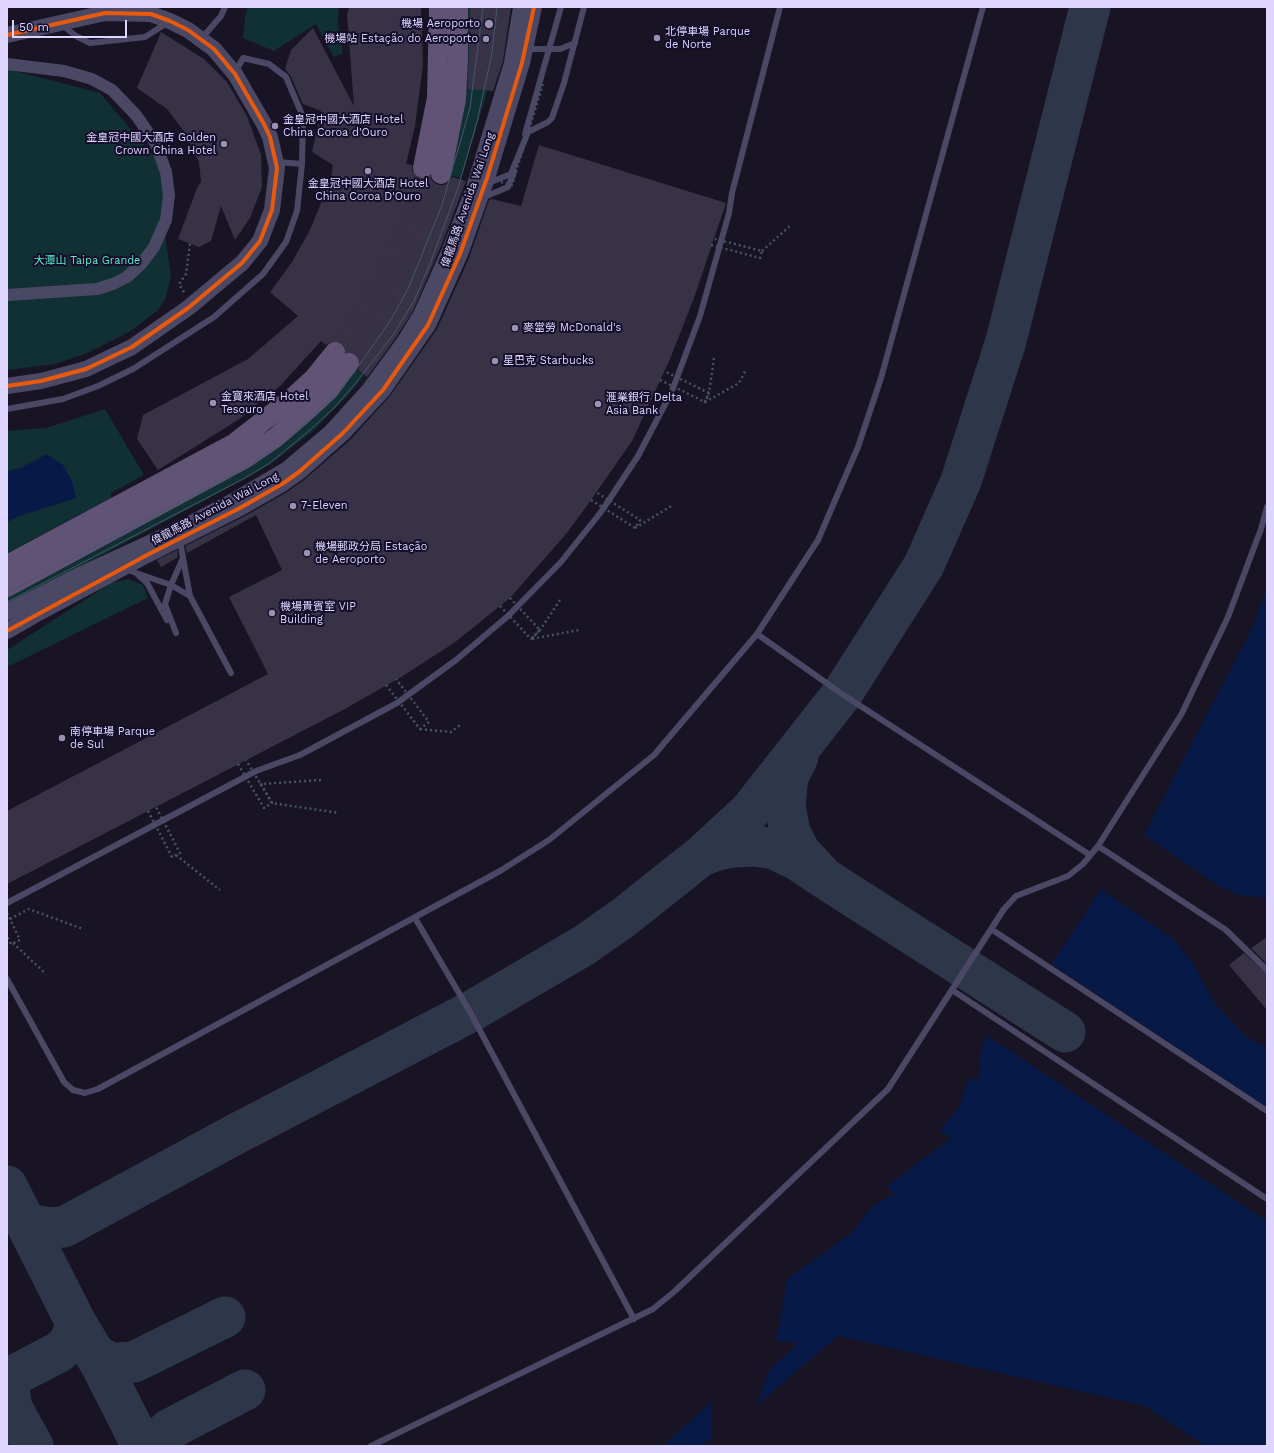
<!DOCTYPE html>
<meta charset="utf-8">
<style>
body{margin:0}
#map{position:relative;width:1274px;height:1453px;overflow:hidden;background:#181424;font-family:"Work Sans",sans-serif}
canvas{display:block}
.frame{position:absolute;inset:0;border:8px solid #ded6ff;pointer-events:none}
.scale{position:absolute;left:12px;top:20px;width:115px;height:18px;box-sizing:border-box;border:2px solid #ded6ff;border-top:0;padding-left:5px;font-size:12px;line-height:14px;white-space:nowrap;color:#ded6ff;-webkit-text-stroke:3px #140e2a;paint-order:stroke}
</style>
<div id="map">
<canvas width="1274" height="1453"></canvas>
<div class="frame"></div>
<div class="scale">50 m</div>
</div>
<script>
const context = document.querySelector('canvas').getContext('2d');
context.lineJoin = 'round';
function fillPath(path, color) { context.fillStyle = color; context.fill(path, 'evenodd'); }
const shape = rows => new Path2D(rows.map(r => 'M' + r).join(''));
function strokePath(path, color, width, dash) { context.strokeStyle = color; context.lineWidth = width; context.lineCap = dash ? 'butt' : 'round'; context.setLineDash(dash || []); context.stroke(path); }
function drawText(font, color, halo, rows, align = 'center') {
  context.font = font + ' "Work Sans","Noto Sans SC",sans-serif'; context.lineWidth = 4; context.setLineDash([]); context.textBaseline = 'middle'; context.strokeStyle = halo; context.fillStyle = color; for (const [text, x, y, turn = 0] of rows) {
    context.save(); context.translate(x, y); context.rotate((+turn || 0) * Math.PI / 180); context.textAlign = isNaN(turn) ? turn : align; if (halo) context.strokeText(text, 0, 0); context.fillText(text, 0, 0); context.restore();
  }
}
fillPath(shape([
 [248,7,339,7,338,23,343,53,334,57,316,24,274,51,243,38,245,17],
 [468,7,505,7,497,60,461,178,448,175,467,59],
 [7,69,100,93,163,167,163,224,171,275,166,298,157,311,129,332,87,353,55,364,7,370],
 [355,368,364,376,350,393,312,432,277,459,252,475,7,606,7,591,242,468],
 [105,409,144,475,111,493,111,498,7,553,7,431,46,428],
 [128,579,143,585,148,598,7,667,7,650,111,583]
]), '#113033');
fillPath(shape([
 [47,454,63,465,72,481,76,498,17,517,7,522,7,471,20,468],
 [1267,587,1267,898,1238,895,1219,886,1144,835,1253,626],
 [1101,889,1173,939,1191,960,1215,1004,1245,1036,1267,1048,1267,1446,1205,1446,1145,1406,838,1336,757,1405,769,1370,799,1343,776,1341,787,1279,852,1233,872,1206,894,1194,887,1186,951,1138,940,1131,960,1105,968,1079,980,1079,979,1057,987,1035,1050,967],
 [711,1402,712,1439,697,1446,663,1446]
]), '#071947');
fillPath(shape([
 [1050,963,1267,1107,1267,1221,985,1034]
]), '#181424');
strokePath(shape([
 [701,856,718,850,733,847,755,846,774,849,797,860,824,878,800,852,790,832,785,806,788,777,798,757],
 [824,878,1065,1032],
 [7,1186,75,1321,101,1365,142,1446],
 [27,1224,51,1228,64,1227,234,1135,470,1012,583,946,623,918,701,856,750,811,842,694,924,565,961,481,1006,341,1090,7],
 [95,1354,108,1362,117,1363,134,1362,225,1317],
 [7,1377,12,1377,9,1390,12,1408,33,1446],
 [7,1379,59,1352,68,1344,74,1331,75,1321],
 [156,1446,168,1430,245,1390]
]), '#2e3649', 41);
fillPath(shape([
 [349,7,421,7,423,65,415,126,406,164,412,165,412,171,416,177,421,179,430,177,433,182,438,185,445,185,452,177,466,181,441,246,413,311,397,336,363,383,360,386,367,377,358,370,360,364,356,354,346,352,342,343,337,341,331,341,326,345,321,341,281,385,238,420,158,470,137,439,143,415,248,359,298,316,270,292,292,262,310,230,331,178,333,165,312,152,321,111,303,104,290,75,285,69,291,50,313,28,354,106,347,15],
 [470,7,511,7,503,61,493,91,468,89],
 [161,32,204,59,227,82,247,116,261,155,262,187,250,218,235,240,221,206,211,241,199,247,178,239,197,188,201,182,199,162,186,134,167,109,137,88],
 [539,145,726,203,694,298,670,359,632,441,591,500,566,534,510,598,454,643,401,677,343,710,7,884,7,811,268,674,229,597,282,570,256,515,187,553,185,546,245,516,287,492,304,480,350,440,390,396,437,329,469,258,489,200,492,199,521,206],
 [177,550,178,557,161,567,157,560],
 [1267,937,1267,964,1251,948],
 [1244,953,1267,974,1267,1010,1229,965]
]), '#373246');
strokePath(shape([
 [335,352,371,297,399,245,413,207,423,168],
 [349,363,381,318,415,254,431,213,441,174]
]), '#363145', 20, [20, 10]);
strokePath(shape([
 [762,251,790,226],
 [184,292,179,284,186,274,190,244],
 [714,358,709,393,705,402,739,383,746,370],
 [635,528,673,505],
 [560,600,540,630,531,639,579,630],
 [420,729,451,732,460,725],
 [321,780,261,784,272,803,339,813],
 [176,855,220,890],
 [7,913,20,940,11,944,7,936],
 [10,919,29,909,83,929],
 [13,943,46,974]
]), '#465465', 2.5, [2, 3]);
strokePath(shape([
 [62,25,76,36,90,43,145,37,167,23],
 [201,39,221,16,225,7],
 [526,49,560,49,575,43],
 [525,134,561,7],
 [277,162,302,164],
 [486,184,511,174,528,132,548,122,552,118,564,83,584,7],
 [482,198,508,187,514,172],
 [7,409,63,399,98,386,133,369,214,317,263,274,286,242,297,211,302,164,303,117,286,77,269,64,243,58,235,73],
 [183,558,190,596,231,673],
 [127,569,136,573,147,583,167,620],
 [139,574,171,585,190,596],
 [176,633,165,604,171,585,183,558,180,541],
 [757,634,842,694,1090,855],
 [1098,846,1226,930,1267,970],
 [7,903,256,771,300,755,397,703,456,660,508,616,561,562,601,512,638,456,672,391,700,316,729,213,732,193,780,7],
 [415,918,470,1012,634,1319],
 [991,929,1267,1111],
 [7,979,64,1082,73,1090,85,1093,98,1089,500,871,549,840,654,755,757,634,818,540,858,447,881,378,983,7],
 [952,990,1267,1199],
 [371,1446,653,1309,675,1291,888,1089,1004,909,1016,896,1068,876,1083,864,1098,846,1181,715,1228,617,1261,529,1267,507]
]), '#4b4865', 6);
strokePath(shape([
 [7,64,64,71,92,79,112,90,136,115,156,144,166,172,169,195,166,220,154,247,142,263,127,277,113,284,97,289,7,295]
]), '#4b4865', 12);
strokePath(shape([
 [7,35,105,13,151,14,170,21,188,30,214,49,235,74,264,124,270,137,277,168,272,210,260,241,242,263,188,308,132,347,86,369,41,381,7,386],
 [7,612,80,575,182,528,237,499,286,470,331,432,370,389,405,341,421,315,450,250,473,191,512,63,521,7],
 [7,631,33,616]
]), '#4b4865', 16);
strokePath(shape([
 [423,168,437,98,439,7],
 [441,174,456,99,458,58,458,7],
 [7,565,235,443,290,400,314,378,335,352],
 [7,587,244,459,275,438,303,414,328,391,349,363]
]), '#615375', 20);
strokePath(shape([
 [7,593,239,471,275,448,297,430,328,402,355,371,390,321,408,289,442,205,470,108,483,7],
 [7,602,245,478,270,463,311,429,335,407,354,385,393,335,414,301,430,264,458,188,477,122,492,53,497,7]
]), '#45586e', 1);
strokePath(shape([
 [501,182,512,185,543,84],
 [711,245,760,258,762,251,715,239],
 [660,380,705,402,709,393,664,371],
 [591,500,635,528,640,520,596,492],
 [500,606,531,639,540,630,510,598],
 [386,685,420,729,429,722,396,679],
 [238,764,264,808,272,803,246,760],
 [148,811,172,857,180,853,156,807]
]), '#465465', 2.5, [2, 3]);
strokePath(shape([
 [33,616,147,555,240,508,282,484,299,472,343,433,383,390,428,325,460,254,487,178,522,63,534,7]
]), '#4b4865', 16);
strokePath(shape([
 [7,35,105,13,151,14,170,21,188,30,214,49,235,74,264,124,270,137,277,168,272,210,260,241,242,263,188,308,132,347,86,369,41,381,7,386],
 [7,631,147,555,240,508,282,484,299,472,343,433,383,390,428,325,460,254,487,178,522,63,534,7]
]), '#e8590c', 4);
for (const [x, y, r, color] of [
 [489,24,5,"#9992b2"],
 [657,38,4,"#9992b2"],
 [486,39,4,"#9992b2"],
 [275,126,4,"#9992b2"],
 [224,144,4,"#9992b2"],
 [368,171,4,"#9992b2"],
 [515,328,4,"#9992b2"],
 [495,361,4,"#9992b2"],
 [213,403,4,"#9992b2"],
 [598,404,4,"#9992b2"],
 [293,506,4,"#9992b2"],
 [307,553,4,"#9992b2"],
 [272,613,4,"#9992b2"],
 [62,738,4,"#9992b2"]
]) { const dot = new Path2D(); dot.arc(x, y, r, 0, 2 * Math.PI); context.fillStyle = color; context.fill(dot); strokePath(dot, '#140e2a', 1.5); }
drawText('11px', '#ded6ff', '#140e2a', [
 ["機場 Aeroporto",480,24,"right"],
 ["北停車場 Parque",665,32],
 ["de Norte",665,45],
 ["機場站 Estação do Aeroporto",478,39,"right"],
 ["金皇冠中國大酒店 Hotel",283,120],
 ["China Coroa d'Ouro",283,133],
 ["金皇冠中國大酒店 Golden",216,138,"right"],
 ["Crown China Hotel",216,151,"right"],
 ["金皇冠中國大酒店 Hotel",368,184,"center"],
 ["China Coroa D'Ouro",368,197,"center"],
 ["麥當勞 McDonald's",523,328],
 ["星巴克 Starbucks",503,361],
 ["金寶來酒店 Hotel",221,397],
 ["Tesouro",221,410],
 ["滙業銀行 Delta",606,398],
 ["Asia Bank",606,411],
 ["7-Eleven",301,506],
 ["機場郵政分局 Estação",315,547],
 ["de Aeroporto",315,560],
 ["機場貴賓室 VIP",280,607],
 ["Building",280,620],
 ["南停車場 Parque",70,732],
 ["de Sul",70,745]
], 'left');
drawText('11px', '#ded6ff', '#140e2a', [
 ["偉龍馬路 Avenida Wai Long",468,200,-71],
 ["偉龍馬路 Avenida Wai Long",215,509,-28]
]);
drawText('11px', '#56eccf', '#140e2a', [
 ["大潭山 Taipa Grande",87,261]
]);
</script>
